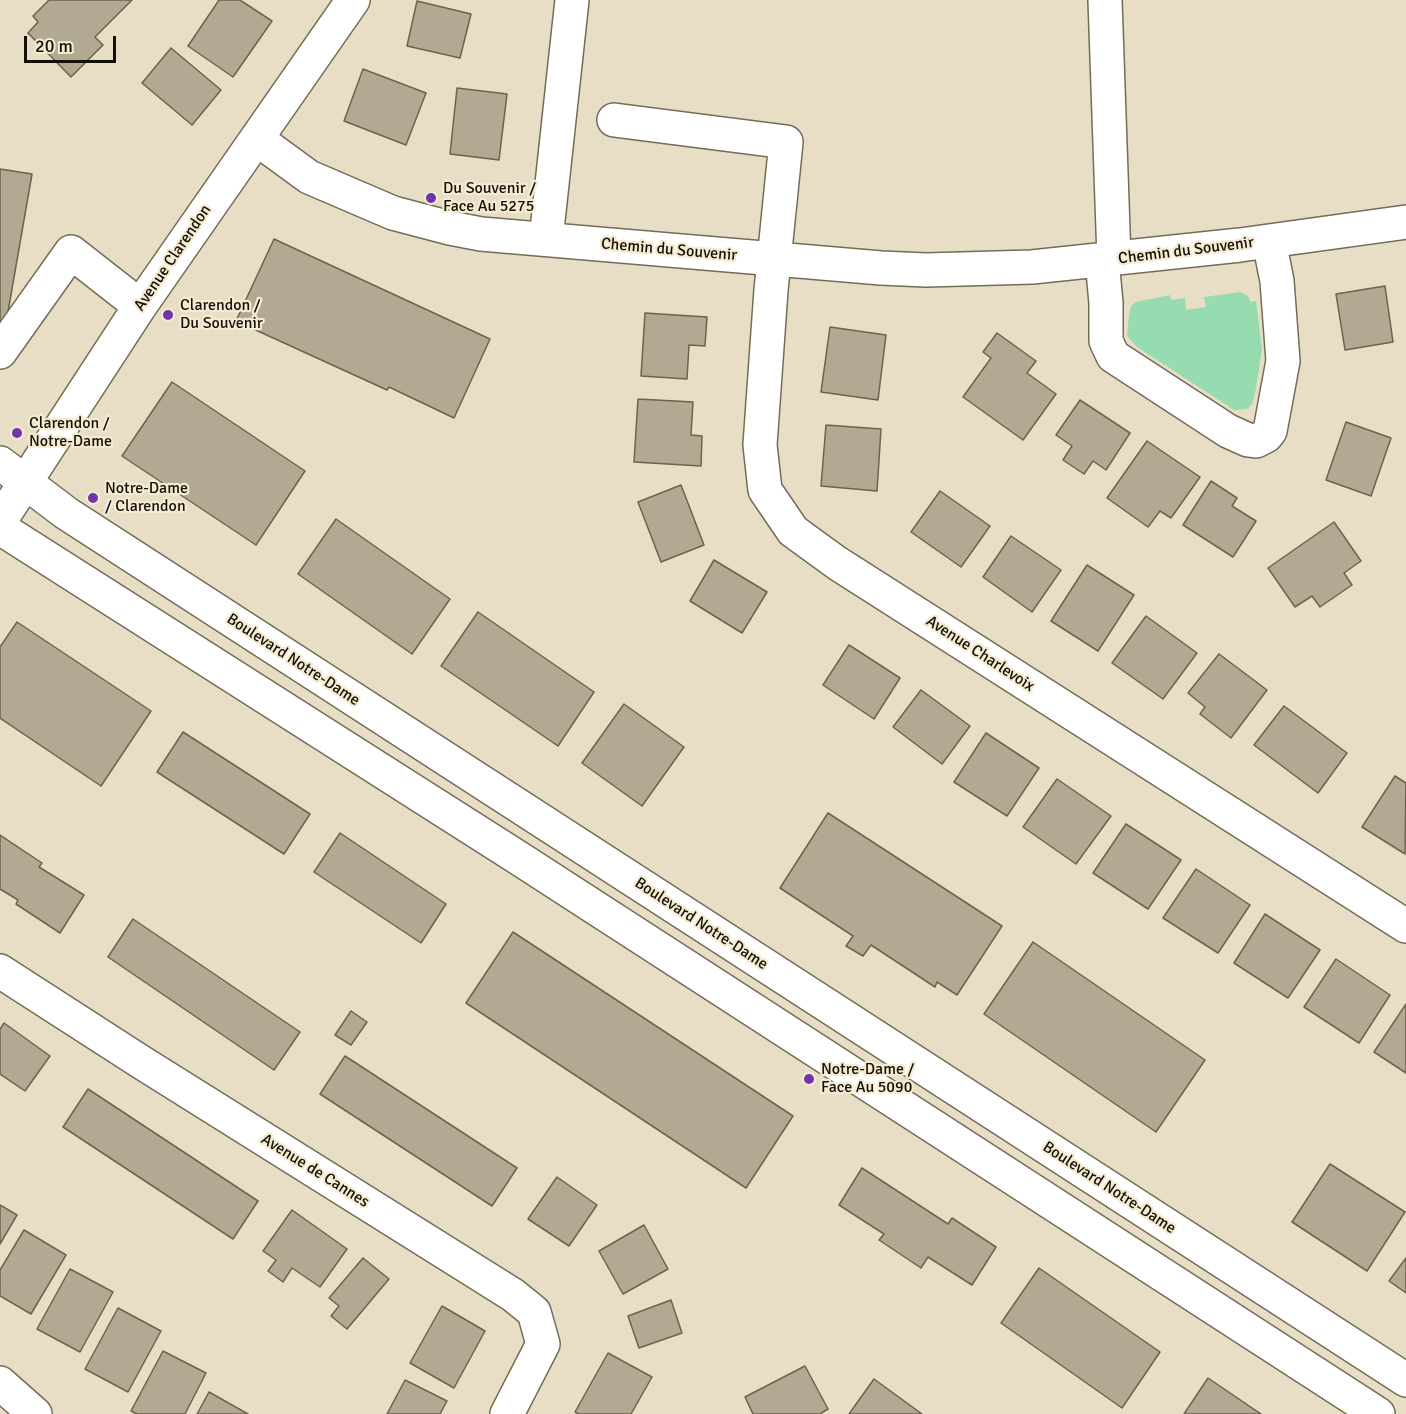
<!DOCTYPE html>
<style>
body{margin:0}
#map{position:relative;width:1406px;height:1414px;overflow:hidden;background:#e7dec5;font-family:Signika,sans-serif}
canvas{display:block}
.scale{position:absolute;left:24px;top:36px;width:92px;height:27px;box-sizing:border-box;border:3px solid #131008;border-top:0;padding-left:8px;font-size:18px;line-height:21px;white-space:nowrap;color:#131008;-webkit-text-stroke:4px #f5ebd2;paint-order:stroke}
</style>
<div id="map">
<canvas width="1406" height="1414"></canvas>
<div class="scale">20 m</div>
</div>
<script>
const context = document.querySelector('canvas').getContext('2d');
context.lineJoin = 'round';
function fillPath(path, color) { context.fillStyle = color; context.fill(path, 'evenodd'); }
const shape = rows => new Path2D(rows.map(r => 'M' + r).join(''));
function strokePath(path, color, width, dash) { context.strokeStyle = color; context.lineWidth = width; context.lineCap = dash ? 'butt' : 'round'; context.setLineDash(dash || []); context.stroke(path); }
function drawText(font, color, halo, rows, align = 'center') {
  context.font = font + ' Signika,sans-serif'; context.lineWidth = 4.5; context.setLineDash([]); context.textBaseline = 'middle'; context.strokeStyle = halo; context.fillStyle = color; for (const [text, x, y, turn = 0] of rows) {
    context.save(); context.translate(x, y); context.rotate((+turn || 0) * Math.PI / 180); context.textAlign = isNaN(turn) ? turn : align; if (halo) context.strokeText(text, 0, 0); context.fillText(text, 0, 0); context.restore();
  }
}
fillPath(shape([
 [1240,292,1248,296,1251,302,1256,301,1262,349,1255,394,1252,404,1247,409,1234,410,1137,347,1127,336,1129,314,1131,306,1136,302,1170,295,1171,300,1185,298,1186,310,1206,307,1204,297]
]), '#97dcb1');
const building = shape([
 [49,0,132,0,95,37,103,45,71,77,28,33,38,22,33,16,49,0],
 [219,0,240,0,272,21,233,77,188,46,219,0],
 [417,1,471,14,460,58,407,46,417,1],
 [171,48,221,90,192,125,142,83,171,48],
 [363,69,426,93,406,145,344,121,363,69],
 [457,88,507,94,499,160,450,154,457,88],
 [0,169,32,174,5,329,0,328,0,169],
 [274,239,490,339,454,418,389,387,387,390,236,321,274,239],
 [1385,286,1393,342,1345,350,1336,294,1385,286],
 [645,313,707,317,705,346,689,345,687,379,641,376,645,313],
 [830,327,886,335,878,400,821,392,830,327],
 [997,333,1036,361,1027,373,1056,394,1023,440,963,397,991,358,983,352,997,333],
 [172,382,305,471,256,545,122,456,172,382],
 [638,399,693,402,691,435,702,436,701,466,634,462,638,399],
 [1080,400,1130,433,1106,470,1093,461,1084,474,1063,460,1072,446,1056,435,1080,400],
 [1346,422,1391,438,1371,496,1326,480,1346,422],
 [826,425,881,429,877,491,821,486,826,425],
 [1147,441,1200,477,1171,518,1160,511,1148,527,1107,498,1147,441],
 [1211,481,1237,498,1232,506,1256,521,1233,557,1183,525,1211,481],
 [681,485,704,545,661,562,638,502,681,485],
 [940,491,990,526,961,567,911,532,940,491],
 [336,519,450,599,412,654,298,574,336,519],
 [1334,522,1361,561,1344,573,1352,585,1320,607,1312,596,1295,607,1268,568,1334,522],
 [1011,536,1061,570,1032,612,983,577,1011,536],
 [714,560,767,592,742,633,690,601,714,560],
 [1087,565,1134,595,1098,651,1051,621,1087,565],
 [478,612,594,692,558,746,441,666,478,612],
 [1146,616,1197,653,1163,699,1112,663,1146,616],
 [17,622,151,711,101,786,0,718,0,647,17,622],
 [849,645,900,678,874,719,823,685,849,645],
 [1219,654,1267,690,1231,738,1200,714,1205,707,1188,693,1219,654],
 [921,690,970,726,942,764,893,727,921,690],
 [624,704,684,747,642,806,582,763,624,704],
 [1284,706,1347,753,1318,793,1254,745,1284,706],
 [183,732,310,814,284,854,157,772,183,732],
 [986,733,1039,768,1007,816,954,782,986,733],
 [1395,776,1406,783,1405,854,1362,827,1395,776],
 [1057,779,1111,816,1076,864,1023,827,1057,779],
 [828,813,1002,926,957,995,937,982,935,987,871,945,863,956,846,946,853,936,780,888,828,813],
 [1126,824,1181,860,1148,909,1093,873,1126,824],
 [340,833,446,904,421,943,314,872,340,833],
 [0,835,42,863,39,867,84,895,60,933,16,904,18,900,0,889,0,835],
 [1196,869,1250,905,1218,953,1163,918,1196,869],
 [1265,914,1320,950,1288,998,1234,963,1265,914],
 [133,919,300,1032,274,1070,108,957,133,919],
 [513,932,793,1116,746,1188,466,1003,513,932],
 [1033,942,1205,1060,1156,1132,984,1014,1033,942],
 [1336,959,1390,995,1359,1043,1304,1007,1336,959],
 [1406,1004,1406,1073,1374,1052,1406,1004],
 [351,1011,367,1022,351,1045,335,1035,351,1011],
 [4,1023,50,1056,25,1091,0,1074,0,1029,4,1023],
 [345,1056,517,1168,492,1206,320,1094,345,1056],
 [88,1089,258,1201,233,1239,63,1127,88,1089],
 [1330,1164,1405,1212,1367,1271,1292,1222,1330,1164],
 [862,1168,948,1224,952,1218,996,1247,972,1285,928,1257,921,1268,879,1240,884,1234,839,1205,862,1168],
 [557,1177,597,1205,569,1246,528,1219,557,1177],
 [0,1205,17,1215,0,1244,0,1205],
 [292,1210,347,1249,320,1287,292,1268,283,1282,268,1271,276,1260,263,1251,292,1210],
 [644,1225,668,1269,623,1294,599,1251,644,1225],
 [24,1230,66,1255,31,1314,0,1296,0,1270,24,1230],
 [363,1258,389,1279,347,1329,331,1316,339,1306,329,1298,363,1258],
 [1406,1258,1406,1293,1389,1281,1406,1258],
 [1039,1268,1160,1352,1122,1408,1001,1323,1039,1268],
 [70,1269,113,1292,80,1352,37,1329,70,1269],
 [671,1300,682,1333,639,1348,628,1316,671,1300],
 [442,1306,485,1331,454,1388,410,1363,442,1306],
 [118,1308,161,1331,128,1392,85,1369,118,1308],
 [163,1351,206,1373,185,1414,137,1414,131,1411,163,1351],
 [608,1353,652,1377,631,1414,579,1414,575,1412,608,1353],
 [805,1366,828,1409,820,1414,753,1414,745,1397,805,1366],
 [1208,1378,1261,1414,1184,1414,1208,1378],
 [874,1379,922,1414,849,1414,874,1379],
 [405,1380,447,1401,440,1414,387,1414,405,1380],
 [209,1392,248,1414,197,1414,209,1392]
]);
fillPath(building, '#b2a992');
strokePath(building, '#6b634d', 1.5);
const minor = shape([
 [1105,0,1114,259],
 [614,120,786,142,771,290,760,445,765,490,793,531,837,563,1406,926],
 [257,139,309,177,393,213,450,228,481,234,881,268,926,270,1032,267,1240,245,1406,222],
 [546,239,572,0],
 [1102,260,1106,303,1106,341,1113,356,1228,431,1248,440,1256,441,1266,436,1270,431,1283,361,1277,281,1269,241],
 [0,352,71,252,140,306],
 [0,463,66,513,1406,1380],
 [0,521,140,306,353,0],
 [0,528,517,857,1378,1414],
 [0,971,141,1062,513,1295,534,1312,543,1344,507,1414],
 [0,1383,35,1414]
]);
strokePath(minor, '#746c56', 36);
strokePath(minor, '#fff', 33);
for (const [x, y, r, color] of [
 [431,198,6,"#7333a8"],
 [168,315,6,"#7333a8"],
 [17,433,6,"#7333a8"],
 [93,498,6,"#7333a8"],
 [809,1079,6,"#7333a8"]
]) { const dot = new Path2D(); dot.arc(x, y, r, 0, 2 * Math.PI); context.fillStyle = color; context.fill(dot); strokePath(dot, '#f5ebd2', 2); }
drawText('16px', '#131008', '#f5ebd2', [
 ["Du Souvenir /",443,189],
 ["Face Au 5275",443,207],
 ["Clarendon /",180,306],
 ["Du Souvenir",180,324],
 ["Clarendon /",29,424],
 ["Notre-Dame",29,442],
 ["Notre-Dame",105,489],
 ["/ Clarendon",105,507],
 ["Notre-Dame /",821,1070],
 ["Face Au 5090",821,1088]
], 'left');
drawText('16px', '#131008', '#f5ebd2', [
 ["Chemin du Souvenir",669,250,5],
 ["Chemin du Souvenir",1186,251,-7],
 ["Avenue Clarendon",173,258,-56],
 ["Avenue Charlevoix",980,654,33],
 ["Boulevard Notre-Dame",293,660,33],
 ["Boulevard Notre-Dame",701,924,33],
 ["Avenue de Cannes",315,1171,32],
 ["Boulevard Notre-Dame",1109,1188,33]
]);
</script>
